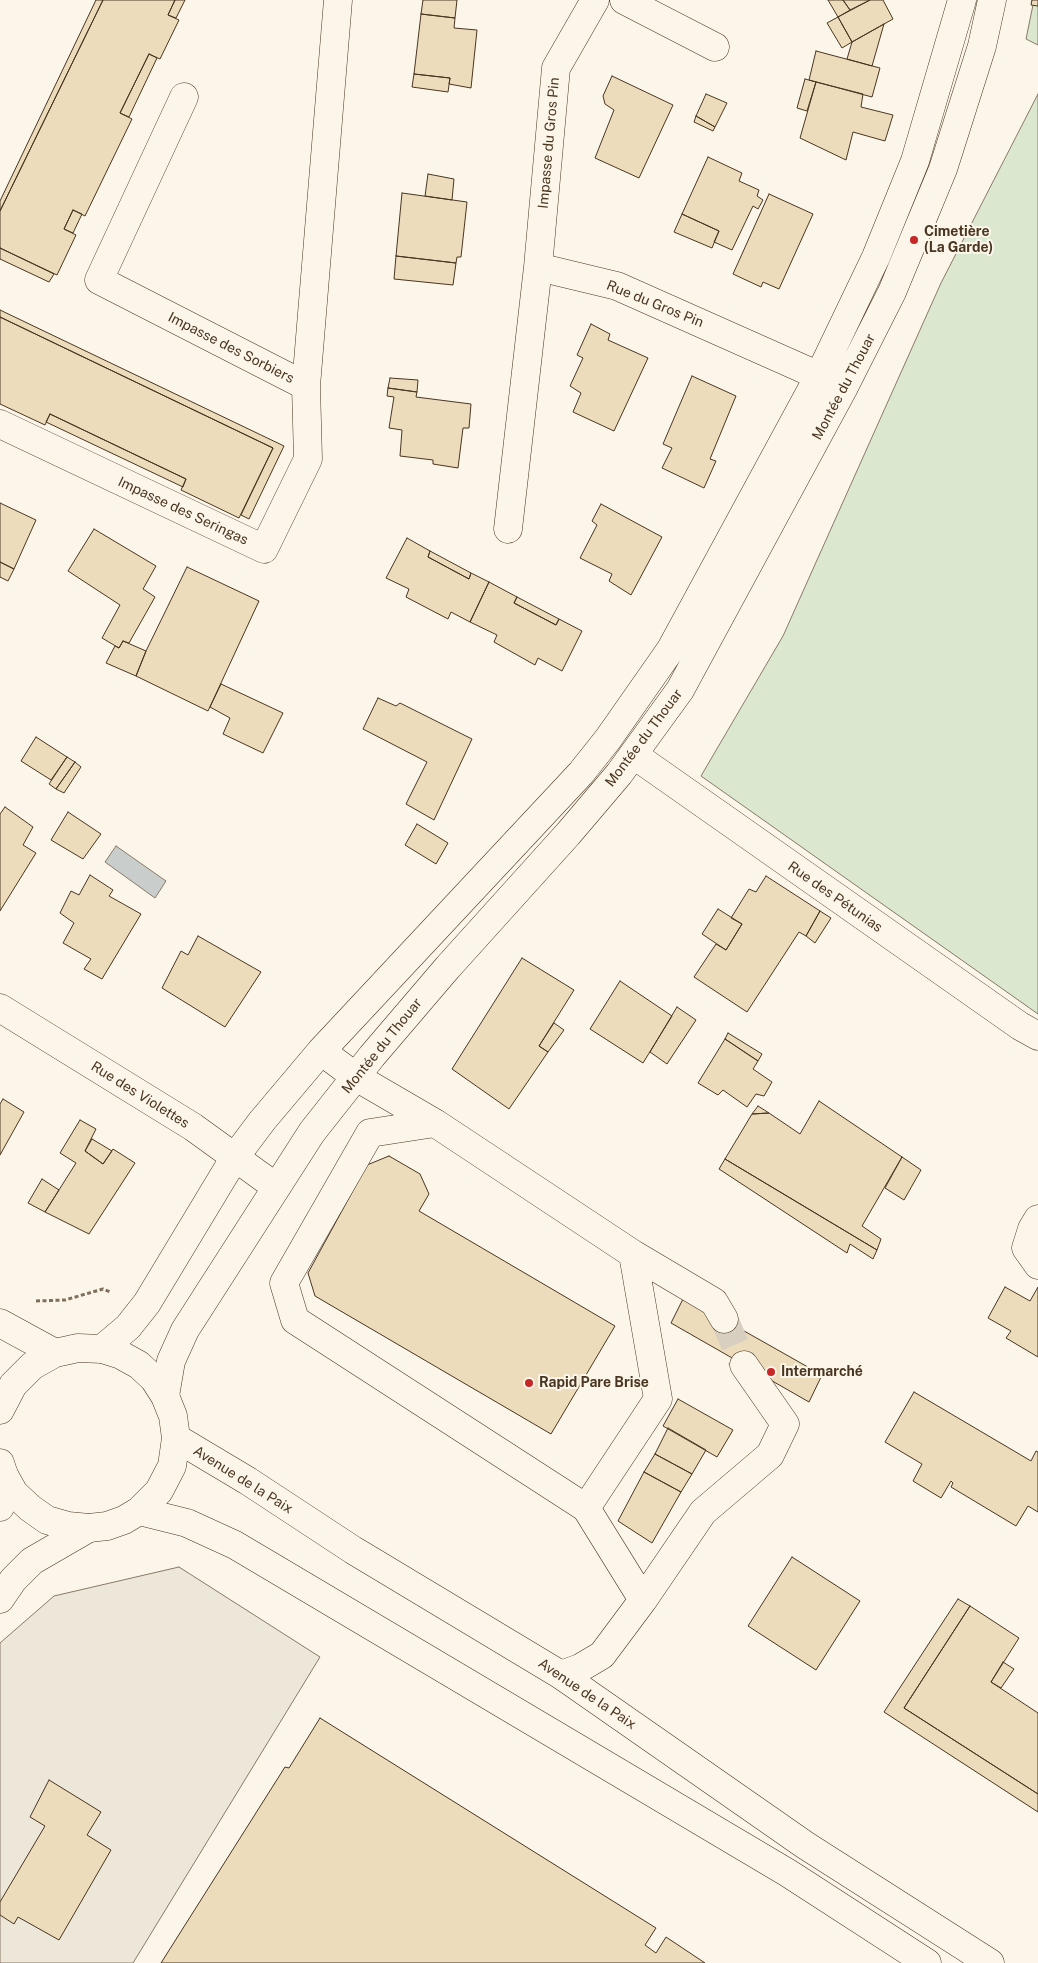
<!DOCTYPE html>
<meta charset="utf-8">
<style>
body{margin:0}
canvas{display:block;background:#fbf6e9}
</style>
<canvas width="1038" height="1963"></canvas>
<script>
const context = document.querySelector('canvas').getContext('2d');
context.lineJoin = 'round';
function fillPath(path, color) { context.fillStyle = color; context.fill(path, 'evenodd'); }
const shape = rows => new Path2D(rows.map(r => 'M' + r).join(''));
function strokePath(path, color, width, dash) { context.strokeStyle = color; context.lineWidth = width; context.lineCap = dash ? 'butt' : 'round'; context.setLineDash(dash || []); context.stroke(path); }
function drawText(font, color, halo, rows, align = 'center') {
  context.font = font + ' "Public Sans",sans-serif'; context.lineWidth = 4; context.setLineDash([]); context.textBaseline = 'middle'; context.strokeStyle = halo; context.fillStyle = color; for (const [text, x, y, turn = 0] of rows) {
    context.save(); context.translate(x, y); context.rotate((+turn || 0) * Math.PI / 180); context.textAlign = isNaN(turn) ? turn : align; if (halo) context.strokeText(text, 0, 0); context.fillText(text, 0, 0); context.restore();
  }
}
const green = shape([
 [1034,0,1038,0,1038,45,1026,39,1034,0],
 [1038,94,1038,1014,701,776,783,636,941,283,1038,94]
]);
fillPath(green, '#dce7d0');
strokePath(green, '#887966', 1);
const parking = shape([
 [179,1567,320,1657,133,1963,0,1963,0,1643,54,1596,179,1567]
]);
fillPath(parking, '#ede7d9');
strokePath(parking, '#887966', 1);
const water = shape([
 [116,846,166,881,155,898,105,862,116,846]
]);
fillPath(water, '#c9cecd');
strokePath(water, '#887966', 1);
const building = shape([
 [96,0,103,0,0,211,0,201,96,0],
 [103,0,175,0,168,15,179,20,160,59,149,54,120,113,132,119,85,216,73,210,64,229,76,235,57,275,0,248,0,211,103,0],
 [175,0,185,0,176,18,168,15,175,0],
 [423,0,457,0,455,18,421,14,423,0],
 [828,0,843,0,850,10,838,17,828,0],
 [843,0,870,0,850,10,843,0],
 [870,0,883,0,893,19,852,42,838,17,870,0],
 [1032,0,1038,0,1038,6,1031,5,1032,0],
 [421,14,455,18,454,28,477,30,471,88,449,84,450,78,414,74,421,14],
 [838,17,852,42,842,48,827,23,838,17],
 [884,24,872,66,847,59,852,42,884,24],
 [816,51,880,68,872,97,809,80,816,51],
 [149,54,157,58,129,117,120,113,149,54],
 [414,74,450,78,448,92,412,87,414,74],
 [612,76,673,105,639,178,595,158,614,110,605,104,603,96,612,76],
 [805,79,816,82,807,111,797,108,805,79],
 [816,82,863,94,861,107,893,115,885,141,853,132,846,160,800,138,816,82],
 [706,94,727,103,715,127,696,116,706,94],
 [696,116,715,127,713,131,694,122,696,116],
 [708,157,742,173,739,181,759,190,757,196,763,200,758,209,753,206,732,250,714,242,719,231,682,214,708,157],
 [428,174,454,179,452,200,425,196,428,174],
 [402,193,467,202,461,257,457,257,456,263,396,256,402,193],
 [769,194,813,214,779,289,763,282,761,287,733,274,769,194],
 [73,210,82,214,73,233,64,229,73,210],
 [682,214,719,231,712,248,674,232,682,214],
 [0,248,54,274,49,282,0,259,0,248],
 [396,256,456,263,453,285,394,279,396,256],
 [0,310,284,446,249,519,241,515,273,448,0,317,0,310],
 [0,317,273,448,239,518,181,490,186,479,50,414,45,425,0,404,0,317],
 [591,324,610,334,608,340,648,358,614,431,573,412,581,393,570,386,583,358,577,355,591,324],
 [692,376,736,396,710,459,716,461,704,488,662,468,672,448,663,444,692,376],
 [390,378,418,380,417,392,388,388,390,378],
 [388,388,417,392,416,397,471,404,469,428,463,428,458,468,433,464,433,460,400,456,402,430,389,428,394,397,387,396,388,388],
 [50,414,186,479,183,487,46,422,50,414],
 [0,503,36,520,14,569,0,562,0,503],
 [601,504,662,537,631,595,609,581,612,574,580,558,597,525,592,521,601,504],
 [94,529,156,566,143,589,155,597,129,643,123,641,119,648,102,638,120,605,68,571,94,529],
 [407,538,430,551,428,557,469,579,471,573,489,582,470,622,451,612,448,619,406,597,409,589,386,578,407,538],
 [430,551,471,573,469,579,428,557,430,551],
 [0,562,14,569,8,581,0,577,0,562],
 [187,567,259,601,208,711,136,676,146,651,187,567],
 [489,582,517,597,514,603,556,625,559,619,582,631,562,671,538,658,535,665,494,642,497,635,470,622,489,582],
 [517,597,559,619,556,625,514,603,517,597],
 [123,641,146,651,136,676,106,663,115,646,119,648,123,641],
 [221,684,283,713,263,753,223,734,230,718,210,707,221,684],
 [378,698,396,706,400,703,472,739,434,820,406,804,427,762,363,729,378,698],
 [36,737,67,757,51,780,21,761,36,737],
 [67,757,75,762,56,789,49,784,67,757],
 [75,762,81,767,64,793,56,789,75,762],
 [5,807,33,827,23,845,36,853,0,911,0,814,5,807],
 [68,812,101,834,83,859,51,840,68,812],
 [417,824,448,843,436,864,405,845,417,824],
 [90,875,113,890,109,896,141,914,102,979,84,969,91,959,63,943,74,923,60,913,71,891,79,895,90,875],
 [766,876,820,911,806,936,799,932,747,1012,694,977,716,944,726,950,742,924,731,918,749,889,756,892,766,876],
 [718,909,742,924,726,950,702,934,718,909],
 [820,911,831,918,815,943,806,936,820,911],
 [198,936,261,972,225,1027,162,988,181,951,188,955,198,936],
 [522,958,574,990,539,1046,548,1052,509,1109,452,1069,522,958],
 [620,981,672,1016,643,1063,590,1029,620,981],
 [677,1007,696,1020,667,1064,650,1052,677,1007],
 [554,1023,564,1030,548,1052,539,1046,554,1023],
 [728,1033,762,1054,758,1061,725,1039,728,1033],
 [725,1039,758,1061,753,1069,772,1082,764,1096,756,1094,747,1107,723,1090,718,1095,698,1083,725,1039],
 [3,1099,24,1112,0,1155,0,1104,3,1099],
 [819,1101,902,1157,862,1226,881,1239,877,1250,725,1159,752,1114,769,1113,800,1134,819,1101],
 [758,1106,769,1113,752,1114,758,1106],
 [80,1120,96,1129,85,1151,103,1164,113,1149,135,1163,89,1234,45,1212,76,1163,60,1153,80,1120],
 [92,1139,112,1151,103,1164,85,1151,92,1139],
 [389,1156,420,1174,429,1194,419,1211,615,1326,551,1434,315,1296,308,1273,367,1165,389,1156],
 [902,1157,921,1170,904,1200,885,1188,902,1157],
 [725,1159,877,1250,873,1259,850,1244,847,1253,719,1169,725,1159],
 [42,1179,59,1190,45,1212,28,1203,42,1179],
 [1005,1287,1030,1301,1038,1287,1038,1357,1006,1338,1011,1331,988,1318,1005,1287],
 [684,1297,822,1375,809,1402,671,1323,684,1297],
 [914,1392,1031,1461,1036,1451,1038,1452,1038,1512,1028,1506,1016,1526,951,1487,953,1483,951,1481,941,1498,913,1481,922,1464,885,1442,914,1392],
 [678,1399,733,1430,717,1457,663,1426,678,1399],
 [668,1428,706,1450,692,1474,655,1454,668,1428],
 [655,1454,692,1474,681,1492,644,1472,655,1454],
 [644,1472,681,1492,652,1543,618,1521,644,1472],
 [792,1557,860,1601,816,1670,748,1626,792,1557],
 [958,1599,970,1606,904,1708,1038,1794,1038,1812,884,1712,958,1599],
 [970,1606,1019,1638,991,1682,1038,1713,1038,1794,904,1708,970,1606],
 [1003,1662,1014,1669,1001,1688,991,1682,1003,1662],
 [320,1718,656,1928,645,1945,656,1953,666,1937,705,1963,161,1963,285,1767,289,1768,320,1718],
 [49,1780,101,1812,87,1835,111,1850,59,1940,18,1917,14,1924,0,1915,0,1902,45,1826,30,1817,49,1780]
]);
fillPath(building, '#ecdcbc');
strokePath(building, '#4a3520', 1);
strokePath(shape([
 [724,1319,744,1365]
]), '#d8cfc1', 28, [28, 14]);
const minor = shape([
 [624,0,715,47],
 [184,97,99,280,306,386,338,0],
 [538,267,556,68,595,0],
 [0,424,264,549,308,459,306,386],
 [508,529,538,267,617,286,835,383],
 [634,755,1020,1026,1038,1036],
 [0,1008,193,1127,276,1187],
 [321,1051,356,1077,435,1123,633,1254,658,1399,586,1508,643,1600],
 [435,1123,370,1133,284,1283,295,1320,586,1508],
 [1038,1219,1032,1229,1026,1248,1038,1265],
 [633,1254,714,1302,724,1319],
 [102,1349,128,1327,147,1303,235,1157,262,1121,321,1051,581,773,608,739,671,649,819,376,876,257,915,161,962,0],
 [165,1396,171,1361,185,1330,312,1132,372,1056,448,967,568,834,619,774,680,690,844,387,892,292,943,169,982,46,992,0],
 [0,1507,3,1499,4,1475],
 [0,1599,13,1580,32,1561,89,1528],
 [561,1675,580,1668,602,1655,643,1600,703,1512,770,1455,785,1424,744,1365]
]);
const major = shape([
 [0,1323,55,1353],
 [0,1410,13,1385,32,1366,55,1353,78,1348,102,1349,121,1355,139,1365,154,1379,165,1396,173,1416,176,1438,172,1466,159,1491,139,1511,124,1520,107,1526,89,1528,68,1526,47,1520,30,1508,14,1493,4,1475,0,1463],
 [176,1438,248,1481,353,1550,561,1675,805,1845,990,1963],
 [139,1511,187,1523,235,1545,788,1873,927,1963]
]);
strokePath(minor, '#4a3520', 29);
strokePath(major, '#4a3520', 29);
strokePath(shape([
 [36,1301,65,1300,103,1289,110,1292]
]), '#7f6f5c', 3, [4, 2.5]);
strokePath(minor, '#fbf6e9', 28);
strokePath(major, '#fbf6e9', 28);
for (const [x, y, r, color] of [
 [914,240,5,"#c62828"],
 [771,1372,5,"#c62828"],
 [529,1383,5,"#c62828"]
]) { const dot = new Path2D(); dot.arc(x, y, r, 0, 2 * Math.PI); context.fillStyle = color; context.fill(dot); strokePath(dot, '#fbf6e9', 2); }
drawText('14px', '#4a3520', '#fbf6e9', [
 ["Impasse du Gros Pin",549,143,-85],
 ["Rue du Gros Pin",655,304,22],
 ["Impasse des Sorbiers",231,348,27],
 ["Montée du Thouar",844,387,-62],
 ["Impasse des Seringas",183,511,25],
 ["Montée du Thouar",644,738,-53],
 ["Rue des Pétunias",835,897,35],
 ["Montée du Thouar",382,1046,-51],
 ["Rue des Violettes",140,1095,32],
 ["Avenue de la Paix",243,1480,32],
 ["Avenue de la Paix",587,1694,34]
]);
drawText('bold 14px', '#4a3520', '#fbf6e9', [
 ["Cimetière",924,232],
 ["(La Garde)",924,248],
 ["Intermarché",781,1372],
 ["Rapid Pare Brise",539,1383]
], 'left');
</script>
